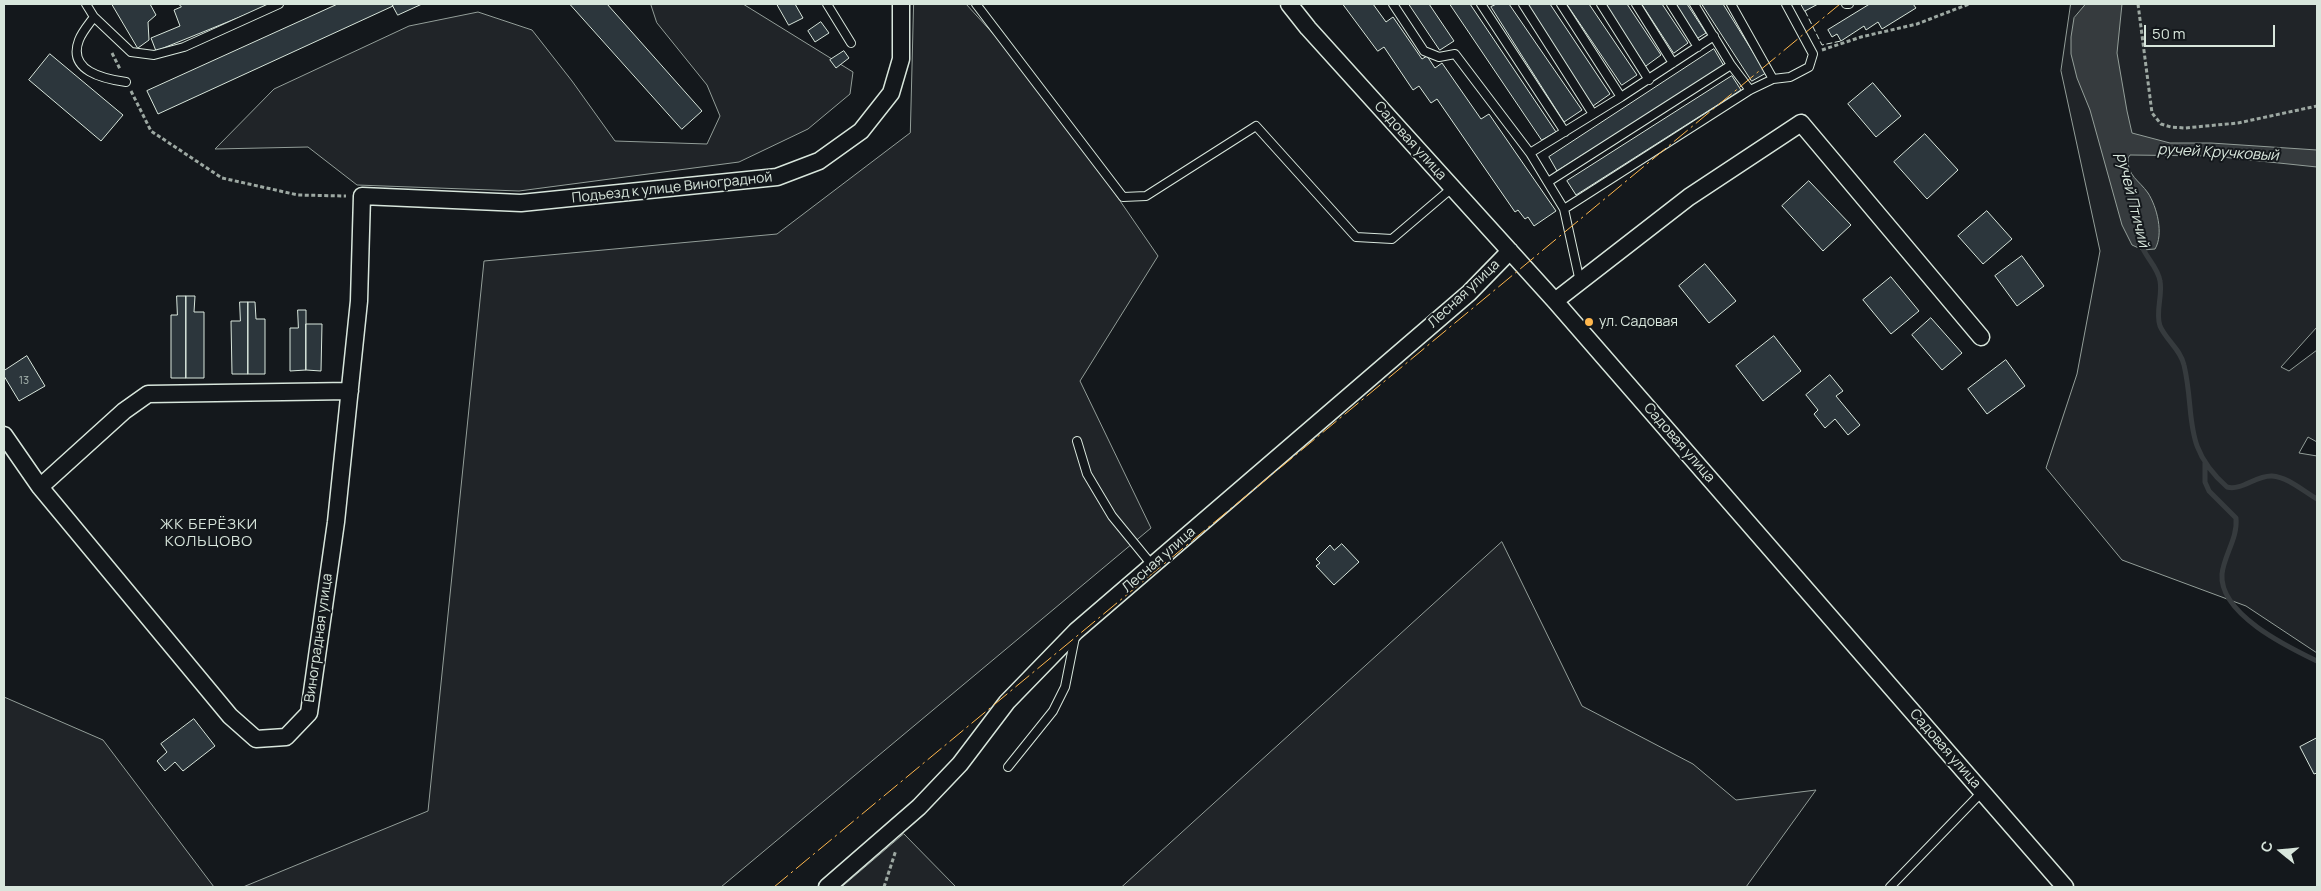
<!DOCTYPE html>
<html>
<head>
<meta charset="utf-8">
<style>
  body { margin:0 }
  #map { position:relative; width:2321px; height:891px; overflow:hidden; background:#14181c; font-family:Manrope,sans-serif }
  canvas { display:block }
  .frame { position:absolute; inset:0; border:5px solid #d8e6dc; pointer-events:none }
  .north { position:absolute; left:2256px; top:826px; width:50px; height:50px; -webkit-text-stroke:4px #14181c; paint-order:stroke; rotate:287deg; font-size:14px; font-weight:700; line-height:20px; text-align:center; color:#d8e6dc }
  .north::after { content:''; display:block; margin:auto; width:18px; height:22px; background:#d8e6dc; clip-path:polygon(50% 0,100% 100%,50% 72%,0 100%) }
  .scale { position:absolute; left:2144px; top:25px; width:131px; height:22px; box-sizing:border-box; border:2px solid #d8e6dc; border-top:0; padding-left:6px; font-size:15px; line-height:18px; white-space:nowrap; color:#d8e6dc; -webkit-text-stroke:4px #14181c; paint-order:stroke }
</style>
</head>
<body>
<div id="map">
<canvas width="2321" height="891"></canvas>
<div class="frame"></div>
<div class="north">С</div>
<div class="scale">50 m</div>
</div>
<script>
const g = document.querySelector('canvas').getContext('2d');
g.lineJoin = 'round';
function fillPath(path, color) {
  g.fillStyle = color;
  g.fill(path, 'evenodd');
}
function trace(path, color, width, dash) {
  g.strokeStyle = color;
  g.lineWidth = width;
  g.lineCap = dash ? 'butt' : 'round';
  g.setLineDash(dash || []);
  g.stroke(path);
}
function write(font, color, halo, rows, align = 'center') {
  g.font = font + ' Manrope,sans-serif';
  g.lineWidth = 4;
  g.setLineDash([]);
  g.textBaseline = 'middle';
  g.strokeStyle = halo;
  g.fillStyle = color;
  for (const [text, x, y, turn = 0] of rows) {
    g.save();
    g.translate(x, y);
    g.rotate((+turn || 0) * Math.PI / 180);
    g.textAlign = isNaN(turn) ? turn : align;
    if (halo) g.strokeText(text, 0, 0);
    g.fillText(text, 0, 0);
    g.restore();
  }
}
const green = new Path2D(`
  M651,4H743L853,72L850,94L808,129L739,162L519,191L357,185L308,147L215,149L274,89L409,26L478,12L532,30L572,81L615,141L707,144L720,116L707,85L657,23Z
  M914,4H966L1041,86L1158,256L1080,381L1151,528L721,887H243L428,811L484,261L777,234L910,133Z
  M2071,4H2317V327L2281,367L2289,371L2317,350V442L2308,437L2299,453L2317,456V653L2246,606L2122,560L2046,468L2077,374L2100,251L2061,71Z
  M1502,542L1582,706L1693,764L1736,800L1816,790L1746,887H1122Z
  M4,697L103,740L214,887H4Z
  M904,834L956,887H842Z`);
const water = new Path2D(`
  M2086,4H2122L2117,53L2127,111L2132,133L2170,143H2211L2317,150V167L2212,156L2130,155L2128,158C2127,176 2139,180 2148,193C2157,207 2164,234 2155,249L2143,250L2132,245L2122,225L2090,110L2077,78L2071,54V37L2074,18Z`);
const stream = new Path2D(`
  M2141,244C2145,257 2158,267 2160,281C2163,295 2155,312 2160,326C2166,340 2181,350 2184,365C2196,416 2181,446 2227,487C2242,491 2256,475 2272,476C2288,477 2303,491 2317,499
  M2205,463V482L2209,491L2236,518C2238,538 2224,555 2222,574C2219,614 2288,647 2317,661`);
const building = new Path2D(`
  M112,4H150L156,15L148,22L149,40L138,48Z
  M179,4H272L156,51L151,38L180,26L174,10L181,7Z
  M338,4H392L393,6L158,114L147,91Z
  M392,4H422L398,15Z
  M570,4H607L702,111L682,129Z
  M777,4H795L803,18L789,25Z
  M1343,4H1373L1386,22L1393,17L1422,59L1427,56L1435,68L1442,63L1481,119L1489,114L1556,211L1534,226L1528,217L1525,219L1518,210L1515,212L1437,99L1431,103L1419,86L1413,90L1384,47L1378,51Z
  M1409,4H1429L1454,41L1440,50Z
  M1450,4H1470L1556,132L1542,140Z
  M1497,4H1509L1582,110L1564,122L1491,7Z
  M1528,4H1550L1610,94L1593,106Z
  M1567,4H1589L1637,75L1622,85Z
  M1605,4H1627L1661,55L1646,66Z
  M1642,4H1662L1688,43L1674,53Z
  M1676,4H1687L1706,33L1698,38Z
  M1702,4H1723L1766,73L1752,81Z
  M1801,4H1818L1805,11Z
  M1870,4H1913L1916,8L1882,29L1878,22L1866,30L1864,26L1841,41L1837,34L1832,37L1828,30Z
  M821,22L829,33L815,42L808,31Z
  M1714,49L1724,66L1557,171L1549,157Z
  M844,51L849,58L836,68L830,60Z
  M50,54L123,115L101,141L29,80Z
  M1732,76L1741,90L1576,195L1567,181Z
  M1873,83L1901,116L1876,137L1848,104Z
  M1925,134L1958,170L1927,199L1894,162Z
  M1809,181L1851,225L1823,251L1782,206Z
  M1987,211L2012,239L1983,264L1958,236Z
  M2022,256L2044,286L2017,306L1995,276Z
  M1705,264L1736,301L1709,323L1679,286Z
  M1891,277L1919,311L1891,334L1863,300Z
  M177,296H186V378H171V315H177Z
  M186,296H195L194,312H204V378H186Z
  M240,302H248V374H232L231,321H240Z
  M248,302H255L256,319H265V374H248Z
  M298,310H306V370L290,371V328H298Z
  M1931,318L1962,353L1942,370L1912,335Z
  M306,324H322L321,371L306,370Z
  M1774,336L1801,371L1763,401L1736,366Z
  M27,356L45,386L19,401L4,376V371Z
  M2006,360L2025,386L1987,414L1968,389Z
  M1830,375L1843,391L1836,396L1860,425L1848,435L1835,419L1825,428L1814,414L1818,410L1806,395Z
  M1342,544L1359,562L1334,585L1316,566L1320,563L1316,559L1330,545L1334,550Z
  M194,719L215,746L183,771L175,762L165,771L157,761L167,752L161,744Z
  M2317,738V773L2314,774L2300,747Z`);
const path = new Path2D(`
  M2138,4L2152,113L2161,124L2171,127L2185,128L2238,123L2317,106
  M1822,50L1861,37L1917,24L1969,4
  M112,53L120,69
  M131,91L151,131L222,178L298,195L346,196
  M884,887L896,850`);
const lane = new Path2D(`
  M86,4L94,17L131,52L154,55L184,47L279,4
  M827,4L851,43
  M976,4L1123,197L1146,196L1256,126L1356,237L1392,239L1452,188
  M1393,4L1424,51L1439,57L1455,54L1530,153L1564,209L1580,282
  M1481,4L1565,132
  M1523,4L1593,114
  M1561,4L1621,97
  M1601,4L1649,80
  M1636,4L1673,63
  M1671,4L1698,47
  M1694,4L1731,65L1750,90
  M1731,4L1773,79
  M1846,4H1849
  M94,17C89,24 82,32 79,40C67,71 104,79 126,82
  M1530,153L1621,97L1714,36
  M1548,182L1731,65
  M1564,209L1750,90L1773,79L1790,77L1809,67L1813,54L1786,4
  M1077,441L1087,474L1112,516L1152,565
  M1008,767L1053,711L1065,687L1075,637
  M1890,887L1982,792`);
const street = new Path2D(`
  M1289,4L1308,28L1555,301L2065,887
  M1555,301L1689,197L1801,123L1981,337
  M4,435L40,487L230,716L256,739L286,737L309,713L317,656L336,522L359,301L362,196L521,203L777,177L819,161L861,131L891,93L901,59V4
  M40,487L124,411L148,394L350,391
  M827,887L919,807L960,764L1007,702L1076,631L1469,293L1510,251`);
const fence = new Path2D(`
  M1805,11L1822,45L1841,41`);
const power = new Path2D(`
  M774,887L1840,4`);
const markers = [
  [1589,322,5,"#ffb74d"]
];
const numberNames = [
  ["13",24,381]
];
const streetNames = [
  ["Садовая улица",1410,141,48],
  ["Подъезд к улице Виноградной",672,188,-6],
  ["Лесная улица",1464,294,-43],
  ["Садовая улица",1679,443,49],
  ["Лесная улица",1159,560,-41],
  ["Виноградная улица",319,638,-82],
  ["Садовая улица",1945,749,49]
];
const poiNames = [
  ["ул. Садовая",1599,322]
];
const waterNames = [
  ["ручей Кручковый",2218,153,3],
  ["ручей Птичий",2132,200,76]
];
const neighbourhoodNames = [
  ["ЖК БЕРЁЗКИ",209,525],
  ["КОЛЬЦОВО",209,542]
];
fillPath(green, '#202428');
trace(green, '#939e99', 1);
fillPath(water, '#363b3e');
trace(water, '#939e99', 1);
trace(stream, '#363b3e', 5);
fillPath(building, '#2c363c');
trace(building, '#d8e6dc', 1);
trace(lane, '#d8e6dc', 10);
trace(street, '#d8e6dc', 19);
trace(path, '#9da8a2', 3, [4, 2.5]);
trace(lane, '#14181c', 8);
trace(street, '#14181c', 16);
trace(fence, '#d8e6dc', 1, [6, 2.5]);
trace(power, '#ffb74d', 1, [18, 4, 2.5, 4]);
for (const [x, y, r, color] of markers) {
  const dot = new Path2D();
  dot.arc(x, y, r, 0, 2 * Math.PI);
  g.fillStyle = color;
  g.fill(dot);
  trace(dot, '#14181c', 2);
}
write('11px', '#adbab4', null, numberNames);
write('14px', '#d8e6dc', '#14181c', streetNames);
write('14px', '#d8e6dc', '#14181c', poiNames, 'left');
write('italic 15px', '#d8e6dc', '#14181c', waterNames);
g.letterSpacing = '1px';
write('15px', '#d8e6dc', '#14181c', neighbourhoodNames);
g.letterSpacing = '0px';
</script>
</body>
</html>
